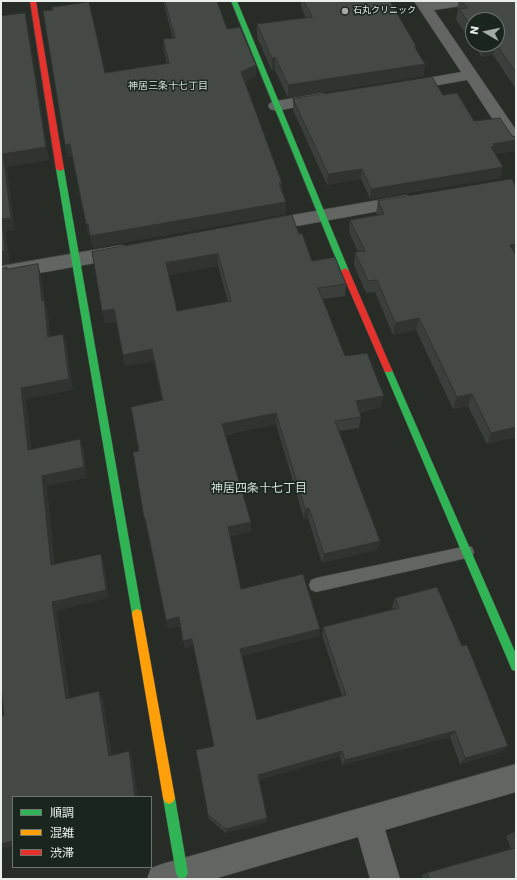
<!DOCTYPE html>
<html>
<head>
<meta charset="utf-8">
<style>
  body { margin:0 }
  #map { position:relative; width:517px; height:880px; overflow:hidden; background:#272c27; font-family:Poppins,"Noto Sans JP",sans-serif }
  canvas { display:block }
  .frame { position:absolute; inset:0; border:2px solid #e8efe9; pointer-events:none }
  .legend { position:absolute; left:12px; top:796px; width:140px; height:72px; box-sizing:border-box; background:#1a251d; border:1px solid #6c766f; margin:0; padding:5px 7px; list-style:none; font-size:12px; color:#e8efe9 }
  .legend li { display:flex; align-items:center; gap:8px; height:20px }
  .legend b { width:20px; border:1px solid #6c766f }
  .north { position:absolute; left:465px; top:12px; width:40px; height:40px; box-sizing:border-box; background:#1a251d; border:1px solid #6c766f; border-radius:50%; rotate:279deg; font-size:11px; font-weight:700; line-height:16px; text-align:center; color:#e8efe9 }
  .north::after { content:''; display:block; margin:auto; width:14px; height:18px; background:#a4aba5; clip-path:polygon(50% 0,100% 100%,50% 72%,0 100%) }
</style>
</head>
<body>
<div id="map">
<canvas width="517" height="880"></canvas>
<div class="frame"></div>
<ul class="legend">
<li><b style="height:5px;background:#30b455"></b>順調</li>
<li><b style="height:5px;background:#ff9f0a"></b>混雑</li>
<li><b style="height:5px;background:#e5322d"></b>渋滞</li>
</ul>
<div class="north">N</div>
</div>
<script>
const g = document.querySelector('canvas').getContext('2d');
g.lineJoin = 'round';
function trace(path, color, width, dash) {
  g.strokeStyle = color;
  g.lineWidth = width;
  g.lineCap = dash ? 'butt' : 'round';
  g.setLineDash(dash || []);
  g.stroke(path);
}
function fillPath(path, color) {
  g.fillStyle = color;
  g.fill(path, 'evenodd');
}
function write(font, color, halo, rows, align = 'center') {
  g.font = font + ' Poppins,"Noto Sans JP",sans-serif';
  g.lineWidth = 3;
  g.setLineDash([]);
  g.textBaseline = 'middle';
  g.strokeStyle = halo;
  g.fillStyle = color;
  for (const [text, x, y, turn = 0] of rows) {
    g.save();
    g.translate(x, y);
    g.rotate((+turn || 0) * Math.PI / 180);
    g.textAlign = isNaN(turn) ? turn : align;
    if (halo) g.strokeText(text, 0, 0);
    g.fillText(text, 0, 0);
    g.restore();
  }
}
const lane = new Path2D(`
  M467,546L472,547L474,552L472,557L467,558L316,592L311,590L309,585L311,580L316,578Z`);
const street = new Path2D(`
  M414,1H475L473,4L468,5L434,10L516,130V147L510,146L467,80L405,91L399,89L397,86L399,83L461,72Z
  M322,93L328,95L330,98L328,101L276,111L270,109L268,106L270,103L276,101Z
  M407,195L413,197L416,201L413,205L264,232L258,230L255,226L258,222L264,220Z
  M122,245L129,247L131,252L129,257L1,280V266Z
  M516,764V792L385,830L400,879H370L358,837L214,879H147L151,868L162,864Z`);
const fast = new Path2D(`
  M231,1H237L349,271L348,273L345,274L341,271Z
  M58,167H62L64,169L142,614L141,617L137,619L133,617L132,614L56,169Z
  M388,367L392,370L516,654V671L512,670L384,370Z
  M169,792L173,794L175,798L188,873L186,877L182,879L178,877L176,873L163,798L165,794Z`);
const slow = new Path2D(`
  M137,609L141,611L142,614L175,798L173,802L169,804L165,802L163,798L132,614L133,611Z`);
const jam = new Path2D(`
  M30,1H36L64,169L60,171L56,169Z
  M345,268L349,271L392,370L391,372H385L384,370L341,271Z`);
const wall = new Path2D(`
  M163,1H217L227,29L256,77L245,82L282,183V192L286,202V214L93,248L90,236H89L86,224L72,156L68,157L65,145L105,73L167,64L164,51L163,39L173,38Z
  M301,1H390L416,46V49L425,64L423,76L288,98L275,70L272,71L257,37V24L306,18L301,7Z
  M459,1H516V89L493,55L482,57L473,44H497L473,20V44L456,20L458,10L457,8Z
  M443,95L474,121L512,136L516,140V151L495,154L503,167L500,178L370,199L361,179L327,185L293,110V99Z
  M378,201L516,437L487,444L468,406L453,409L416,330L393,335L375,292L366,293L354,265L355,252H358L349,232L350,220L377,215L376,214Z
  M299,234L312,261L346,284L345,296L323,299L345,356L381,407L360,412L361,417L359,428L339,431L380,541L377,550L322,563L308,518L304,519L276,424L225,435L251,522V531L230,537L241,589L319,636L242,656L257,720L342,696L322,635L323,627L393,609L392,606L395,598L501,752L460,764L450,737L342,765L340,756L259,780L267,822L226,833L209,819L208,815L214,746L194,646L185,648L180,626L168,628L147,528H146L139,451L162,400L154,361L125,366L116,322L105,323L92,252ZM218,266L228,302L177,311L169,275Z
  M514,832H516V879H423L422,875L427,873L511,849L506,836Z`);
const shadedWall = new Path2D(`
  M25,13L28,26L49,160L7,167L15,230L6,232L10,263L1,265L3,154Z
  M496,44L493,55L482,57L484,46Z
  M275,57V70L272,71V59Z
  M425,64L423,76L288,98V85Z
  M256,65V77L241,84V72Z
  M516,140V151L492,154L491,147L493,144Z
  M70,144L72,156L68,157L65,145Z
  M503,167L500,178L370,199L371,189Z
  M362,169L361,179L327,185L328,174Z
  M279,183H282V194Z
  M286,202V214L93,248L90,236Z
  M86,224H88L91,236H89Z
  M516,244V255L510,245Z
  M218,254V266L168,275L166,263Z
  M38,264L41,276L45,303L48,312L52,348L48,337L42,301Z
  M114,309L116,321L105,323L102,311Z
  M419,318L416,330L393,335L395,323Z
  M63,334L67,345L73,390L26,399L33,460L28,450L21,388Z
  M152,349L154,361L125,366L123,355Z
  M472,394L468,406L453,409L457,397Z
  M384,396L381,407L354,412L356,401Z
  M276,413V424L222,435V424Z
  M516,427V437L487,444L491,433Z
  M80,439L84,450L87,478L47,486L56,574L51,565L42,476Z
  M309,508L308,518L304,519L305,509Z
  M144,518H145L148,527L146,528Z
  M251,522V531L228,537V527Z
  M380,541L377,550L322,563L324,554Z
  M101,554L104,563L109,598L57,611L71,706L66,699L52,602Z
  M179,617L181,625L168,628L166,620Z
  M320,629L319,636L241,657L240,649Z
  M192,639L194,646L185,648L183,641Z
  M99,691L103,698L113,761L109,756Z
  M455,731L450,737L342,765L345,760Z
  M508,746L501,752L460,764L465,758Z
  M129,751L132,756L138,797H135Z
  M342,751L340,756L258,780V775Z
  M267,818V822L226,833V829Z
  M13,841V846L1,849V844Z`);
const building = new Path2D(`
  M165,1H217L227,29L240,27L256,65L241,72L282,183H279L286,202L90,236L88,224H86L70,144L65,145L43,11L53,10L52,7L89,2L105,73L169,63L163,39L175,38Z
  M304,1H390L416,46H414L425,64L288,85L275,57L272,59L257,24L312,17Z
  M462,1H516V73L496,44L484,46L483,44H497V20H473V29L459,9L467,8Z
  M25,13L46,147L3,154L11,218L2,219L5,251L1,252V16Z
  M432,77L443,95L457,93L474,121L500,118L512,136L516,137V140L493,144L495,146L491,147L503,167L371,189L362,169L328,174L293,99Z
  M512,179L516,187V244L510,245L516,255V427L491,433L472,394L457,397L419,318L395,323L377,280L368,281L355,252L365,251L350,220L384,214L378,201Z
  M292,215L299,234L302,233L312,261L335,257L346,284L318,288L345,356L367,353L384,396L356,401L361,417L335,421L380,541L324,554L309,508L305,509L276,413L222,424L251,522L228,527L241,589L303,574L320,629L240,649L257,720L346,695L323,627L399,608L395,598L437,587L462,646L467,645L508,746L465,758L455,731L345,760L342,751L258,775L267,818L226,829L208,815L196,750L214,746L192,639L183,641L179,617L166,620L145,518H144L133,452L139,451L131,407L163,400L152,349L123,355L114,309L102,311L92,252ZM218,254L231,301L177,311L166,263Z
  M38,264L42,301L44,300L48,337L63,334L69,379L21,388L28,450L80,439L84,467L42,476L51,565L101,554L106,590L52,602L66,699L99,691L109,756L129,751L135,797H13V841L1,844V716L4,715L1,685V269L7,267V269Z
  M514,832H516V839Z
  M516,848V879H429L427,873Z`);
const markers = [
  [345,11,4,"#a4aba5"]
];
const farPoinames = [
  ["石丸クリニック",353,11]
];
const farNeighbourhoodnames = [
  ["神居三条十七丁目",168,86]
];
const neighbourhoodNames = [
  ["神居四条十七丁目",259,489]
];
trace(lane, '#434643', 1);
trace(street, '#434643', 1);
trace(fast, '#434643', 1);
trace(slow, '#434643', 1);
trace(jam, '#434643', 1);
fillPath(lane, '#626562');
fillPath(street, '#626562');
fillPath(fast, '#30b455');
fillPath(slow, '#ff9f0a');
fillPath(jam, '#e5322d');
fillPath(wall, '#3b3f3b');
fillPath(shadedWall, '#303330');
fillPath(building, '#454945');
trace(building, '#303330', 1);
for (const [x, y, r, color] of markers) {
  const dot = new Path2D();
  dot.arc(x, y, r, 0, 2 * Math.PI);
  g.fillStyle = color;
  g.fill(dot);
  trace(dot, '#1a251d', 1.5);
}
write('9px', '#e8efe9', '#1a251d', farPoinames, 'left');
write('10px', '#d2e0d5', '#1a251d', farNeighbourhoodnames);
write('12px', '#d2e0d5', '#1a251d', neighbourhoodNames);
</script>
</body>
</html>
